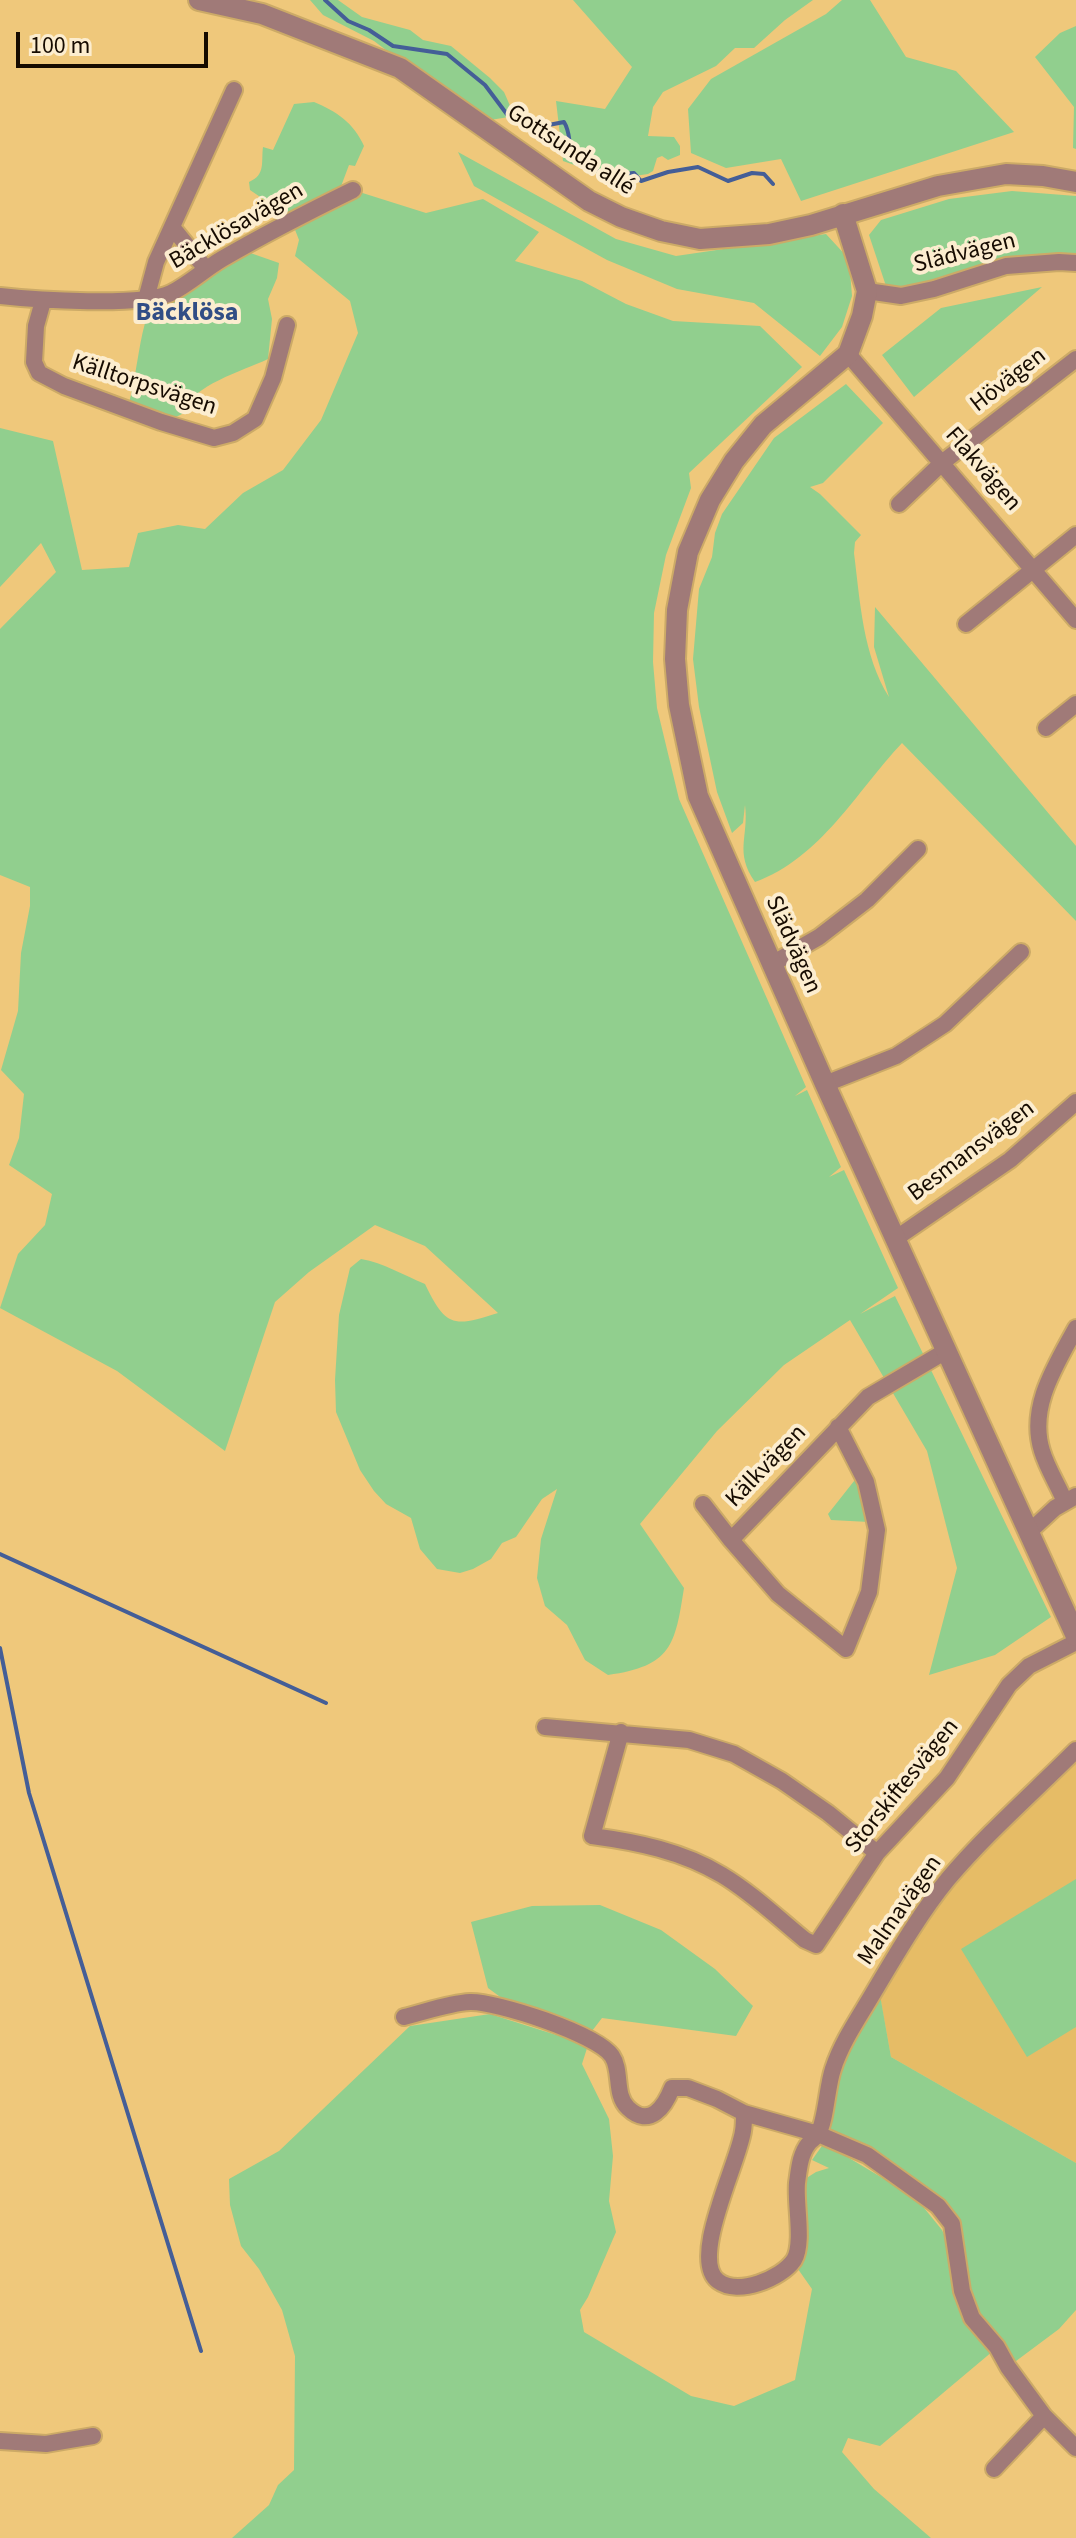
<!DOCTYPE html>
<html>
<head>
<meta charset="utf-8">
<style>
  body { margin:0 }
  #map { position:relative; width:1076px; height:2538px; overflow:hidden; background:#efc87b; font-family:"Source Sans 3",sans-serif }
  canvas { display:block }
  .scale { position:absolute; left:16px; top:32px; width:192px; height:36px; box-sizing:border-box; border:4px solid #160b00; border-top:0; padding-left:10px; font-size:24px; line-height:28px; white-space:nowrap; color:#160b00; -webkit-text-stroke:6px #fcedcf; paint-order:stroke }
</style>
</head>
<body>
<div id="map">
<canvas width="1076" height="2538"></canvas>
<div class="scale">100 m</div>
</div>
<script>
const g = document.querySelector('canvas').getContext('2d');
g.lineJoin = 'round';
function fillPath(path, color) {
  g.fillStyle = color;
  g.fill(path, 'evenodd');
}
function trace(path, color, width, dash) {
  g.strokeStyle = color;
  g.lineWidth = width;
  g.lineCap = dash ? 'butt' : 'round';
  g.setLineDash(dash || []);
  g.stroke(path);
}
function write(font, color, halo, rows, align = 'center') {
  g.font = font + ' "Source Sans 3",sans-serif';
  g.lineWidth = 8;
  g.setLineDash([]);
  g.textBaseline = 'middle';
  g.strokeStyle = halo;
  g.fillStyle = color;
  for (const [text, x, y, turn = 0] of rows) {
    g.save();
    g.translate(x, y);
    g.rotate((+turn || 0) * Math.PI / 180);
    g.textAlign = isNaN(turn) ? turn : align;
    if (halo) g.strokeText(text, 0, 0);
    g.fillText(text, 0, 0);
    g.restore();
  }
}
const built = new Path2D(`
  M1076,1750V2163L891,2057L878,1985L948,1879Z`);
const green = new Path2D(`
  M310,0H338L362,17L410,30L423,40L451,46L490,78L504,92L511,108L509,117L490,120L402,62L374,41L323,15Z
  M573,0H813L785,20L754,48H735L716,66L663,92L653,107L648,136L674,137L680,146V155L668,160L662,156L657,158L653,171L648,174L614,179L563,161L556,101L605,109L632,67Z
  M842,0H870L906,57L956,71L1014,132L801,201L781,159L726,168L691,153L688,109L711,79L826,14Z
  M1076,26V149L1073,148L1074,107L1035,57L1060,33Z
  M314,102C336,111 354,123 364,146L355,166L349,165L337,197L353,190L426,213L483,199L539,232L515,261L582,281L626,304L673,321L760,326L802,367L689,473L691,488L666,555L654,613L653,662L657,708L679,799L806,1087L795,1096L807,1090L841,1167L829,1177L844,1170L898,1288L860,1314L895,1296L1051,1617L995,1655L929,1675L957,1568L927,1451L850,1320L784,1365L717,1431L640,1524L684,1588C675,1645 672,1666 608,1675L585,1660L567,1625L545,1606L537,1578L541,1539L557,1489L542,1499L516,1537L502,1543L491,1559L473,1569L460,1573L437,1569L420,1549L411,1518L386,1504L374,1491L360,1470L336,1412L335,1380L339,1315L350,1268L361,1259C384,1263 403,1275 425,1284C446,1328 454,1327 498,1313L425,1246L375,1225L309,1272L275,1302L225,1451L117,1371L0,1308L18,1254L45,1225L52,1194L9,1165L19,1138L24,1094L1,1070L18,1011L21,953L30,906V887L0,875V629L56,572L41,543L0,587V428L53,441L82,570L129,567L138,533L178,525L205,529L243,493L283,470L321,420L358,333L350,301L295,256L299,240L292,222L283,223L272,205L250,190L249,182C266,175 261,162 263,147L273,150L294,104Z
  M458,152L616,239L676,256L826,234L849,259L852,296L842,327L820,356L754,303L677,289L607,260L556,232L474,186Z
  M1012,191L1076,196V263L1059,262L934,289H887L869,235L881,220L949,199Z
  M227,248L239,249L279,263L277,278L268,299L272,319L268,359C241,372 193,384 182,414L176,417L129,403C136,377 138,349 145,323C152,298 205,260 227,248Z
  M1042,287L914,397L882,355L941,308Z
  M846,384L883,423L823,483L810,487L820,494L861,535L855,542L854,553C860,601 863,656 889,697L874,647L875,607L1076,846V921L902,743C856,792 821,858 755,882C734,852 749,837 745,805L743,823L732,833L717,792L699,707L693,659L699,589L712,557L715,533L722,514L774,438Z
  M858,1476L869,1522L831,1520L828,1514Z
  M1076,1879V2027L1027,2057L961,1949Z
  M600,1905L661,1930L715,1969L753,2006L736,2036L602,2018L592,2031L503,1999L488,1988L471,1922L532,1906Z
  M880,1995L891,2057L1076,2163V2310L1059,2329L1008,2367L993,2351L880,2446L848,2438L842,2452L874,2489L931,2538H232L269,2505L278,2485L294,2470L295,2356L282,2310L259,2269L241,2246L230,2205L229,2179L279,2151L410,2026L490,2014L588,2045L582,2064L609,2119L613,2156L609,2201L616,2232L588,2297L580,2310L584,2332L691,2396L734,2406L795,2380L812,2289L793,2262L797,2184L816,2172L829,2168L812,2160L824,2143L916,2198L942,2230L955,2257L950,2221L954,2211L908,2173L827,2128L845,2055Z`);
const stream = new Path2D(`
  M325,0L348,21L369,30L393,46L447,54L485,85L509,117L528,129L564,122C571,133 568,144 573,156L605,175L634,173L641,181L668,172L698,167L728,181L752,173L764,174L773,184
  M0,1554L326,1703
  M0,1648L29,1793L201,2351`);
const minor = new Path2D(`
  M172,227L206,269
  M867,291L901,296L934,289L1006,266L1059,262L1076,263
  M0,296C35,300 142,307 171,293C189,284 205,269 222,259C265,234 308,212 353,190
  M146,299L156,262L234,90
  M43,301L36,326L34,362L39,373L64,386L161,422L214,438L233,433L255,419L273,378L287,325
  M848,354L1076,620
  M899,504L943,462L1076,359
  M966,624L1076,535
  M1046,728L1076,704
  M772,964L819,937L867,900L918,849
  M825,1084L896,1056L945,1024L1021,952
  M895,1239L1010,1160L1076,1102
  M838,1427L866,1482L877,1530L869,1592L846,1649L778,1594L731,1540L868,1397L946,1351
  M1065,1502C1058,1485 1047,1468 1042,1451C1028,1407 1056,1365 1076,1328
  M703,1504L731,1540
  M1028,1533L1055,1508L1076,1496
  M545,1727L689,1740L734,1754L782,1781L828,1813L877,1853
  M621,1732L592,1836C637,1842 682,1851 722,1875C752,1893 778,1918 805,1940L816,1945L877,1853L947,1778L1009,1685L1029,1666L1076,1642
  M404,2017C425,2012 449,2003 470,2002C496,2001 597,2034 612,2056C622,2071 614,2095 628,2108C650,2129 665,2106 672,2088H688L717,2099L744,2113L818,2134L867,2155L938,2206L952,2224L962,2291L972,2318L997,2347L1008,2367L1044,2416L1076,2448
  M744,2113C744,2119 744,2126 743,2131C739,2162 689,2259 718,2281C738,2296 781,2279 794,2260C804,2243 795,2204 797,2183C799,2169 800,2154 809,2143C812,2139 816,2138 818,2134C826,2120 827,2086 833,2069C842,2041 860,2016 875,1990C897,1953 921,1912 948,1879C987,1833 1034,1792 1076,1750
  M0,2441L46,2444L93,2436
  M994,2469L1044,2416`);
const tertiary = new Path2D(`
  M199,0L262,14L400,68L589,201L621,217L661,231L700,239L769,234L811,225L938,186L1006,174L1043,176L1076,182
  M843,214L867,291L862,316L848,354L763,425L734,461L710,500L688,552L677,610L675,659L679,705L698,796L825,1084L1076,1636`);
const streetNames = [
  ["Gottsunda allé",570,151,33],
  ["Bäcklösavägen",237,227,-30],
  ["Slädvägen",965,254,-14],
  ["Hövägen",1009,381,-38],
  ["Källtorpsvägen",144,386,18],
  ["Flakvägen",982,470,49],
  ["Slädvägen",792,945,66],
  ["Besmansvägen",972,1152,-37],
  ["Kälkvägen",767,1467,-46],
  ["Storskiftesvägen",903,1787,-51],
  ["Malmavägen",901,1911,-55]
];
const neighbourhoodNames = [
  ["Bäcklösa",187,314]
];
fillPath(built, '#e6bc66');
fillPath(green, '#91cf8e');
trace(stream, '#445e97', 4);
trace(minor, '#ccaa67', 20);
trace(tertiary, '#ccaa67', 24);
trace(minor, '#a07a78', 16);
trace(tertiary, '#a07a78', 20);
write('24px', '#160b00', '#fcedcf', streetNames);
write('bold 26px', '#314d85', '#fcedcf', neighbourhoodNames);
</script>
</body>
</html>
